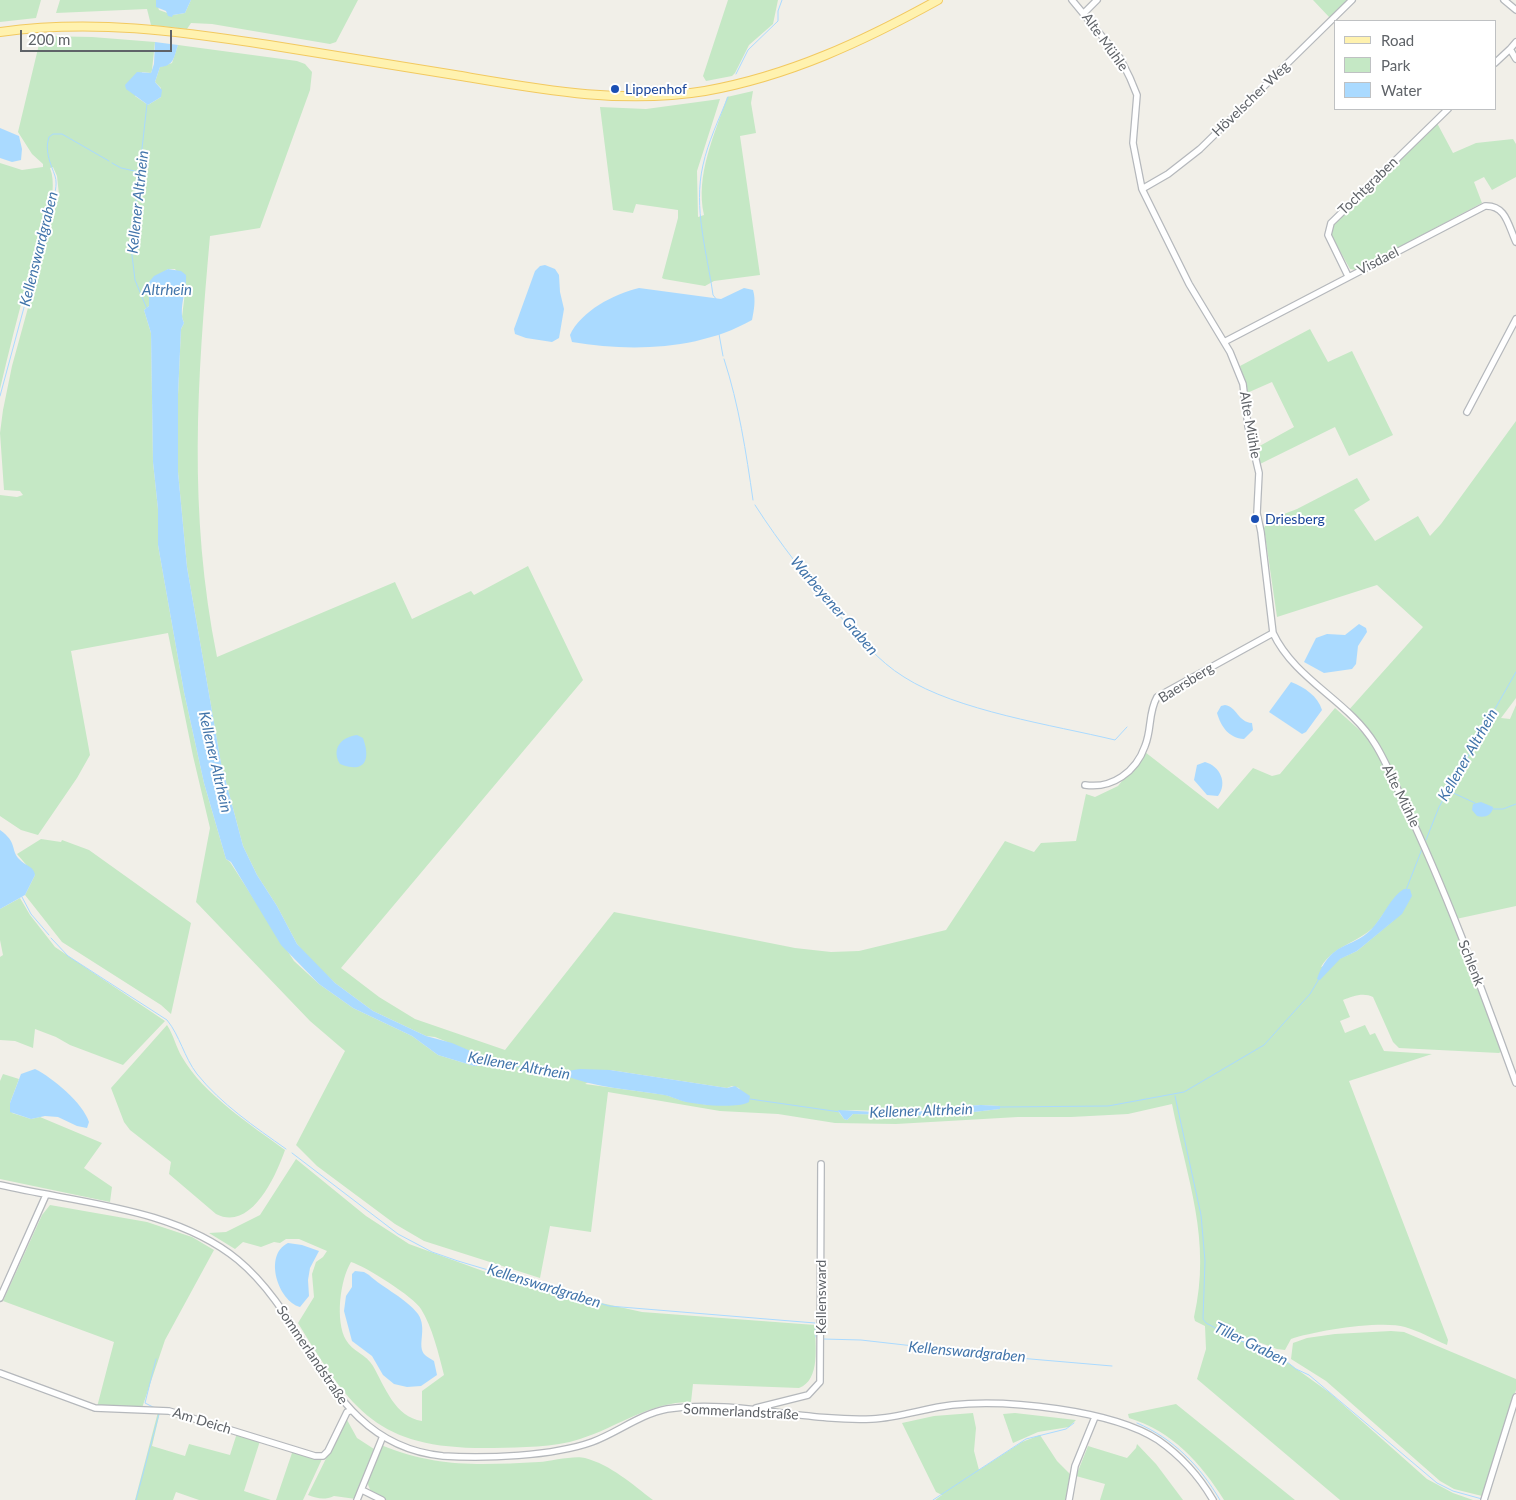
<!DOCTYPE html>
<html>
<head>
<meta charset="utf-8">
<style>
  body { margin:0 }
  #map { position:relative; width:1516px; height:1500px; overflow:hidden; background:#f1efe8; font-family:Lato,sans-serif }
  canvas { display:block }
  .legend { position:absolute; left:1334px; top:20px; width:162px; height:90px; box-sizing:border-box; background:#fff; border:1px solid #bfc1c3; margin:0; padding:6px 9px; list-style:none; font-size:15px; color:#5f6368 }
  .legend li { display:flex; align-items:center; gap:10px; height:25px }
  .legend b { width:25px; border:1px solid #bfc1c3 }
  .scale { position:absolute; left:20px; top:30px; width:152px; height:22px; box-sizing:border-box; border:2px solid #5f6368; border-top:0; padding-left:6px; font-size:15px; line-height:18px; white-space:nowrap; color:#5f6368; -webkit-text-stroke:4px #fff; paint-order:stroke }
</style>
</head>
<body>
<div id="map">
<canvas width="1516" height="1500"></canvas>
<ul class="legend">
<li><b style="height:6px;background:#fff2af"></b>Road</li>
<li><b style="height:14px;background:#c5e8c5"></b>Park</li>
<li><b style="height:14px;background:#aadaff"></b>Water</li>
</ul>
<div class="scale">200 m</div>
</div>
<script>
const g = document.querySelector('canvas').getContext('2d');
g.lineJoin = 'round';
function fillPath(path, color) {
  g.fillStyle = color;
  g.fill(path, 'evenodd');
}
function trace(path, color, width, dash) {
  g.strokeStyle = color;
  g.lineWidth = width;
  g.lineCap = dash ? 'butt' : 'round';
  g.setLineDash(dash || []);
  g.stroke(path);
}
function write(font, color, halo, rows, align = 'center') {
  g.font = font + ' Lato,sans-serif';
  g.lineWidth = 4;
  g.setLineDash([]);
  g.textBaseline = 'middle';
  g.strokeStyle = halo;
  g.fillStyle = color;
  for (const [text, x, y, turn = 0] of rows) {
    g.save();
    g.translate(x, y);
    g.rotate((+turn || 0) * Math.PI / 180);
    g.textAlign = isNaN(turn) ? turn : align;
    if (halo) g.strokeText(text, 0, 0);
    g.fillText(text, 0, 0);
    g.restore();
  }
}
const green = new Path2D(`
  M0,0H41L36,18L0,22Z
  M60,0H156L159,10L173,15L185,13L191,0H358L336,42L330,44L212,24L191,23L187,29L151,25L147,9L56,13Z
  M728,0H778L773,24L749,45L735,73L732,76L706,81L703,76Z
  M1313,0H1349L1330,18Z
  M41,36L92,37L155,42L152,70L151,73L142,72L135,96L148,105L161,97V88L155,82L160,67L172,63L178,45L297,61L305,64L312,72L310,90L260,228L210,236C197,382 188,511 217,657L395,582L412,619L471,591L474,595L528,566L583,680L341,968L379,997L415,1019L505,1050L614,912L795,948L831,952L859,951L946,930L1005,841L1034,852L1041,843L1076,841L1086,794L1095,797L1118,786L1145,752L1218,809L1253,768L1272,776L1280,774L1335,708L1365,735L1378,754L1426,852L1503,1050L1499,1053L1399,1048L1393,1042L1373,997C1364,992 1352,996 1343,1000L1350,1017L1340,1021L1345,1033L1365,1025L1370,1035L1375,1033L1384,1051L1432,1054L1349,1081L1448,1340L1447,1345C1433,1339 1419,1331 1405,1327C1381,1320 1314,1331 1291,1339L1285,1350L1277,1349L1218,1327L1215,1330L1277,1355L1330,1393L1427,1479L1453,1493L1473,1500H1340L1197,1379L1206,1349L1205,1326L1195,1321L1194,1317C1212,1240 1187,1179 1172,1104L1128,1114L1071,1117H1018L896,1124L835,1123L778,1114L720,1111L608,1092L591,1232L550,1226L540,1278L424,1241L395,1224L317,1166L296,1145L345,1051L310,1021L196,902L210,828L193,756L168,633L71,651L90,755L77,778L38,835L21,830L0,816V495L17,497L23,495L20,491L4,490L0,433L3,410L12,366L59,195L57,176L53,167L50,168C61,195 37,248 29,276C18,313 9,351 0,389V163L22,170L43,167V164L32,154L18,132ZM168,269H175L186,284L182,317L184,323L181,329L178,395V472L187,567L221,763L243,846L257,875L277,906L297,944L310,960L335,983L373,1011L426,1036L435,1037L496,1062L497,1066H474L438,1055L412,1036L353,1008L319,984L294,961L230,862L226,859L204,783L184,692L158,545V509L153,462L151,333L144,310L149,306V282ZM1386,911L1394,920L1357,951L1321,967C1333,946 1357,943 1374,927C1378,922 1381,916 1386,911ZM610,1070L727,1088L732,1086L739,1088L741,1092L724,1104L709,1105L683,1101L666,1095L585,1084ZM981,1105L1000,1106V1109L938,1116L853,1114L847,1120L844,1119L838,1111C860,1109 882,1112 904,1111C930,1110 955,1106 981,1105Z
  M753,91L751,103L756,133L740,136L760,275L714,281L705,286L664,279L662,278L678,218V210L636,204L633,213L613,210L600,107L646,109L720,99L697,171L698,217L704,215C695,175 715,134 727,97Z
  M1437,123L1453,153L1476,143L1513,139L1516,144V177L1492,190L1484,177L1474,182L1482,203L1356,270L1350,269L1331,235L1333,223Z
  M1310,329L1328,362L1352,351L1393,435L1349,456L1335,427L1260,464L1256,448L1294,427L1272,382L1247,393L1240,366Z
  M1516,421V698L1501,718L1510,719L1516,705V906L1456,919L1380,749L1371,734L1347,712L1423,627L1377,585L1277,617L1264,528L1268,520L1297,509L1357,478L1370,500L1354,510L1375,541L1418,516L1430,536L1441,524Z
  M41,839L61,842L62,840L89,850L191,923L171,1014L161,1005L62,942L25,895L35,875L17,854Z
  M20,898L30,915L55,947L165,1021L123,1065L70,1045L56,1037L35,1029L33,1048L15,1041L0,1040V957L3,955L0,940V909Z
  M167,1025C174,1036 176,1047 182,1057C203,1094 251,1125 285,1150C276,1176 251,1232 216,1214L169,1174L171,1162L130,1130L124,1122L111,1088Z
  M3,1074L19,1079L10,1103L12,1113L31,1119L40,1117L102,1143L84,1168L112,1187L110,1202L0,1179V1081Z
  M296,1159L366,1216L409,1244L502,1278L565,1295L642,1312L815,1325C815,1345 821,1380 799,1388L693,1384L691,1402C649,1402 618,1427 580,1439C553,1448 522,1447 494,1448C380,1450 354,1415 298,1323L314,1297L312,1274L316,1262L323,1257L327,1251L299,1239H286L280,1243L274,1242L261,1247L243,1242L235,1249L209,1233L226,1232L260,1215ZM351,1262C365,1266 414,1297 421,1309C432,1326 439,1355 444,1375L422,1391V1421C395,1417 385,1387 373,1366C367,1355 352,1351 346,1340C335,1321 340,1280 351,1262Z
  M50,1205L147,1222L192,1237L214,1250L165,1340L142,1408L97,1407L114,1342L3,1301L42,1215Z
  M1391,1331L1404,1332L1516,1379V1390L1482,1496L1454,1489L1440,1481L1326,1381L1291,1359L1293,1343L1307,1338L1335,1334Z
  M1176,1404L1295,1500H1224C1201,1463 1172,1431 1129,1418L1128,1414Z
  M158,1412H160L152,1446L185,1456L189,1444L230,1455L237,1433L260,1441L244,1491L271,1500H199L176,1492L173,1500H135Z
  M973,1413L976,1428L974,1451L979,1470L1022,1442L1040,1435L1057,1461L1071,1475L1067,1500H935L942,1495L936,1492L902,1423L934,1416Z
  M1015,1413L1076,1420L1069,1427L1038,1432L1013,1443L1003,1414Z
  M346,1418L357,1438L374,1449L356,1499L334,1496C325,1500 318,1499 308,1495Z
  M1137,1444L1156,1464L1183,1500H1100L1105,1484L1076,1476L1088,1446L1127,1458L1136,1448Z
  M381,1445C438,1468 479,1465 539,1462C551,1461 575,1455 585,1458C611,1465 632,1484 653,1500H386L371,1492L367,1482Z
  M293,1450L322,1459L303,1500H276Z`);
const water = new Path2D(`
  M156,0H191L185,13L173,15L172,17L168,16L166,11L156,7Z
  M155,42L178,45C174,57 174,66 160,67L155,82L162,90L161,97L148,105L126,89L125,85L137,72L151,73L154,64Z
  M0,128L19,136L22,149L21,160L12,162L0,158Z
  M545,265L555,269L559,275L560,292L564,309L559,338L552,342L526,338L515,334L514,329L535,271L540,266Z
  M168,269L181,271L186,275C187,290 178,309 184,323L181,329L178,395V472L187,567L221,763L243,846L257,875L277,906L297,944L335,983L373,1011L426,1036L452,1043L496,1062L498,1066H474L438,1055L412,1036L353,1008L319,984L281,945L231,862L226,859L204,783L184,692L158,545V509L153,462L151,333L144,310L149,306V282L154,276Z
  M639,288L721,299L744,288L753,290C756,300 754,310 752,320C699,350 631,352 572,342L570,335C581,311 614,294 639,288Z
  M1359,624L1366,628L1367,632L1358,646L1356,664L1352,669L1324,673L1304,662L1316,638L1327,634L1345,635Z
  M1291,682C1304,687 1318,696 1322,710L1306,732L1302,734L1269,712Z
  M1225,705C1237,707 1238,722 1252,723L1253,730L1244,739C1229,738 1221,727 1217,713L1221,706Z
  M357,735L363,738C371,760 365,774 340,764C331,749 341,737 357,735Z
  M1205,762C1220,766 1228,783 1218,796L1207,795L1194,780L1197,765Z
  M1481,802L1493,807C1492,816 1484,818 1477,816L1472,810L1473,804Z
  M0,830C18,843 10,849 19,859C25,866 34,866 35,875L25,895L0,909Z
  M1404,889H1410L1412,896L1402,914L1357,951L1340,959L1320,980L1317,979C1332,937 1355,951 1375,925C1385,913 1391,897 1404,889Z
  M35,1069C53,1078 83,1103 89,1122L87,1128L77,1126L58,1117L45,1116L31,1119L10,1112V1103L21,1074Z
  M580,1069L610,1070L727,1088L735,1086L750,1096L749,1102C737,1109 697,1105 682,1101C676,1099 670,1096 664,1095C629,1089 596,1088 563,1075L567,1071Z
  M981,1105L1000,1106V1109L938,1116L853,1114L847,1120L844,1119L838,1110C866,1111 896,1115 923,1111C943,1108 961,1106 981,1105Z
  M288,1243L302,1245L319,1251L310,1268L308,1280L309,1296L300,1307C278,1301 263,1255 288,1243Z
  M355,1271L364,1272L369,1275C383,1288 407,1299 418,1314C428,1329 416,1346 425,1355C427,1357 431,1359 434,1361L437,1375L421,1386L407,1387L394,1384L383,1375L372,1356L352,1341L344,1311L346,1296L352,1287V1274Z`);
const stream = new Path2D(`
  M736,74L748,50L778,21V11L782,0
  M112,163L121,168L139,172
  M717,300L713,295C707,252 693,208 703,165C708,142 719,119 728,97
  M147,309L135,280L131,247L147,104
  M719,334L723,356
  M724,359C739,405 746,452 753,500
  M0,396L52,204C54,196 58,185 55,176C51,164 44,151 49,137L53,134H62L109,161
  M755,505C780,544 808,579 838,614C859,637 878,661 904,677C957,711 1053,725 1115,740L1127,727
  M1449,791L1475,803
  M1493,809H1503L1516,804
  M1426,840L1439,807L1516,672
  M1406,890L1422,849
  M22,897L31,914L49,935
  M51,938L68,956L167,1020C180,1036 184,1057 197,1074C221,1104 255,1127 286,1149
  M497,1064L565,1073
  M1175,1096L1201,1215L1205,1261L1203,1319L1206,1323L1236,1339L1277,1354L1296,1369L1309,1375L1437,1483L1453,1491L1482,1499
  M750,1099L840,1112
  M999,1107L1108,1106L1184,1092L1264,1045L1310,994L1319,979
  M292,1153L398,1234L432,1252L458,1261L609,1306L815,1323L816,1337
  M823,1339L861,1340L1019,1358L1112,1366
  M155,1408L145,1403L156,1359
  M1137,1423C1174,1439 1200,1466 1220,1500
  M136,1500L159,1414
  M933,1500L1026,1439L1066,1429L1074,1423`);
const minor = new Path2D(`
  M1072,0L1120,58L1130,78L1137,95L1133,143L1142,189L1189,284L1230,352L1243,384L1248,426L1259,473L1257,513L1261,532L1273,633C1295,680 1349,701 1375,744C1387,763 1395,785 1405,805C1448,895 1482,990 1516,1083
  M1504,0L1516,10
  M1084,13L1097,0
  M1516,42L1510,49L1516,59
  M1495,63L1510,49
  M1142,189L1168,174L1200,149L1352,0
  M1348,276L1328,235L1331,223L1448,109
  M1224,342L1485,206C1506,205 1508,225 1516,242
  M1467,412L1516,319
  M1085,785C1112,789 1136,772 1145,746C1152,729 1148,713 1157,697L1273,633
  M0,1185C78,1203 175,1208 238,1260C314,1323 328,1445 443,1456C485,1459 553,1456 592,1442C617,1433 640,1414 667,1409C734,1399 805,1422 872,1419C899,1418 925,1408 952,1405C1006,1399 1112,1410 1158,1440C1181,1456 1199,1476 1213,1500
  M0,1298L46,1195
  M0,1373L95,1408L169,1411L315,1456H323L328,1451L347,1412L350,1411
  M756,1408L808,1395L820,1382L821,1164
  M362,1490L382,1500
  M357,1500L383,1436
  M1069,1500L1075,1466L1095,1417
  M1484,1500L1516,1397`);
const major = new Path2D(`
  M0,32C93,19 177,31 269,45C331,55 393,65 455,75C538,89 621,105 705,91C789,76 864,41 938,0`);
const markers = [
  [615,89,5,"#1a4fb4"],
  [1255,519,5,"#1a4fb4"]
];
const streetNames = [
  ["Alte Mühle",1105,42,54],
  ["Hövelscher Weg",1251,99,-44],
  ["Tochtgraben",1368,186,-44],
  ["Visdael",1378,261,-27],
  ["Alte Mühle",1250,425,80],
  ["Baersberg",1186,683,-32],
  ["Alte Mühle",1401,796,64],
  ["Schlenk",1471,963,68],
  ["Kellensward",821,1297,-90],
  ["Sommerlandstraße",312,1355,56],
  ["Sommerlandstraße",741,1412,3],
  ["Am Deich",202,1421,17]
];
const transitNames = [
  ["Lippenhof",625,89],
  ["Driesberg",1265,519]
];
const waterNames = [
  ["Kellener Altrhein",138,202,-84],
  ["Kellenswardgraben",39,249,-76],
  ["Altrhein",167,290],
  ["Warbeyener Graben",834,606,49],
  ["Kellener Altrhein",1468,755,-60],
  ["Kellener Altrhein",215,762,77],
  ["Kellener Altrhein",519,1066,10],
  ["Kellener Altrhein",921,1111,-2],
  ["Kellenswardgraben",544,1286,17],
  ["Tiller Graben",1251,1344,26],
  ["Kellenswardgraben",967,1352,5]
];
fillPath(green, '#c5e8c5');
fillPath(water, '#aadaff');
trace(stream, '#aadaff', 1);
trace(minor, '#b5b8bc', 8);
trace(major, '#f2c960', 10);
trace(minor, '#fff', 5.5);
trace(major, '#fff2af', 8);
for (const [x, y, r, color] of markers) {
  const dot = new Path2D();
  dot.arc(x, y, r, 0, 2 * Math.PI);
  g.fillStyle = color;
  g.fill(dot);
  trace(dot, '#fff', 2);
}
write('14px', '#5f6368', '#fff', streetNames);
write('14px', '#164399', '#fff', transitNames, 'left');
write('italic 15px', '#4174aa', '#fff', waterNames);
</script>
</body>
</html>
